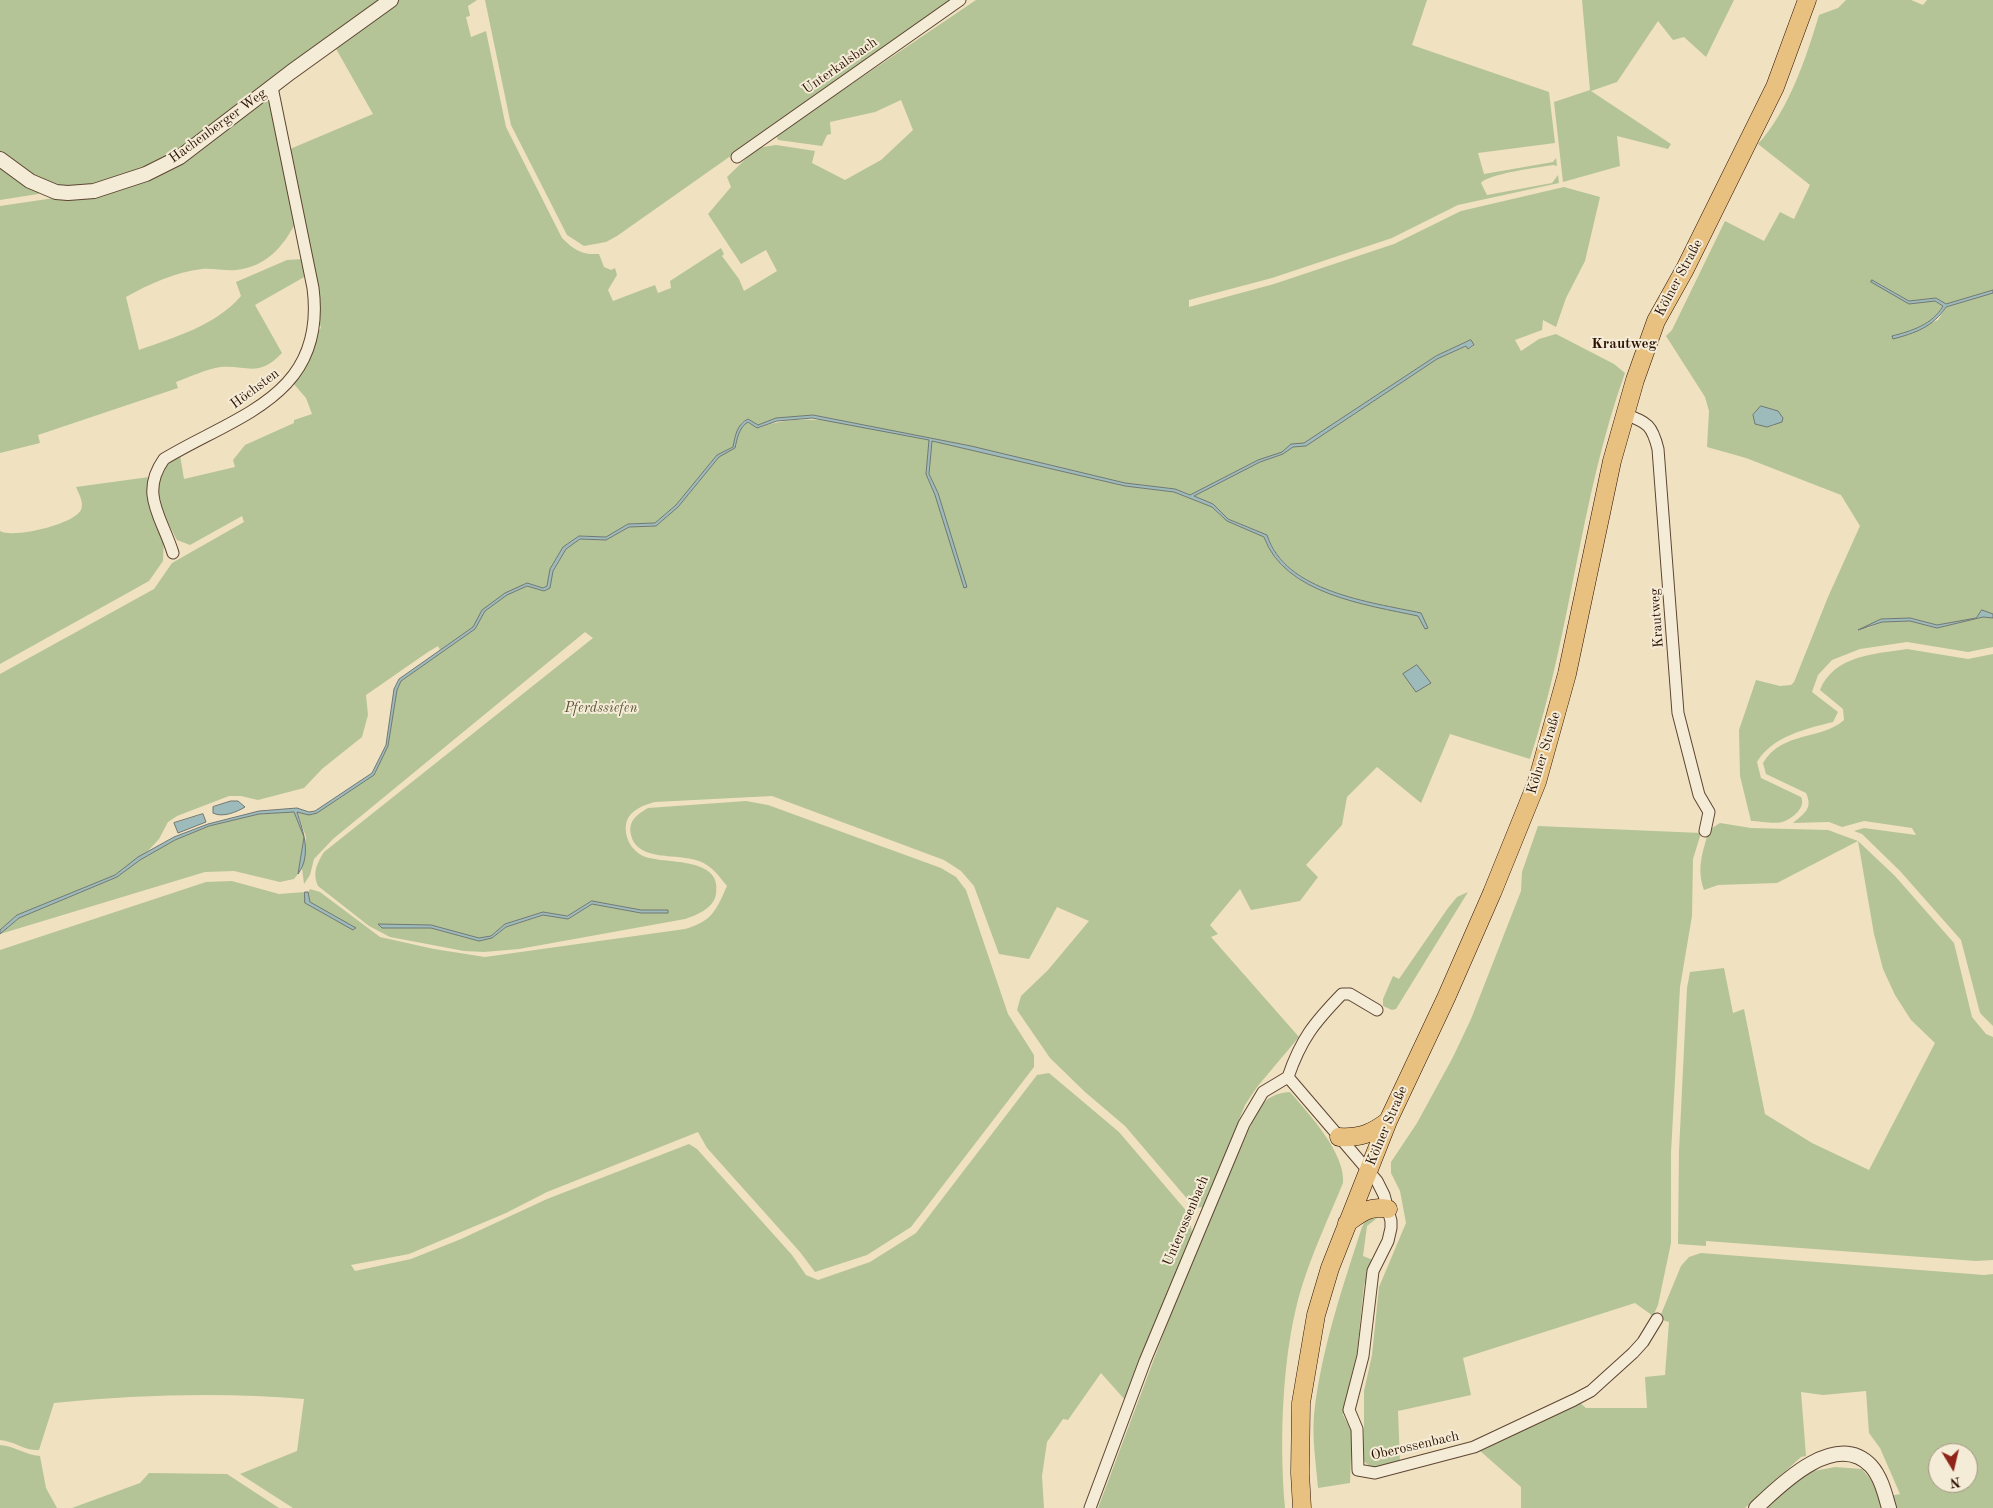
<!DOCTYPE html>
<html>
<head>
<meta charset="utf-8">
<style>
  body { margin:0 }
  #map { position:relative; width:1993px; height:1508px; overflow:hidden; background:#f0e1c1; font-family:"Old Standard TT",serif }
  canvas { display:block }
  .north { position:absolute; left:1928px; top:1443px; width:50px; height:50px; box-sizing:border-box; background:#f5ecd7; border:1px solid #a59482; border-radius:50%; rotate:171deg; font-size:14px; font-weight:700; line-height:20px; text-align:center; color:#2c1102 }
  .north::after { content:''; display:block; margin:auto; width:18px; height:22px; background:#8f2418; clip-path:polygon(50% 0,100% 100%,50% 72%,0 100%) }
</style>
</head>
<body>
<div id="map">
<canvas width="1993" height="1508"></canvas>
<div class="north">N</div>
</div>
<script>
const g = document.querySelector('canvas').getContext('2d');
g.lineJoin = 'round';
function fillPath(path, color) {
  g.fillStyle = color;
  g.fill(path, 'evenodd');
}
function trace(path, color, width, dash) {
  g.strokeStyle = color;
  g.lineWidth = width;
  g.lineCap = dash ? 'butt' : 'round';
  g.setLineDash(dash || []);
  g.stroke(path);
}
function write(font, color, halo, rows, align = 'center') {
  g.font = font + ' "Old Standard TT",serif';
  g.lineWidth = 4;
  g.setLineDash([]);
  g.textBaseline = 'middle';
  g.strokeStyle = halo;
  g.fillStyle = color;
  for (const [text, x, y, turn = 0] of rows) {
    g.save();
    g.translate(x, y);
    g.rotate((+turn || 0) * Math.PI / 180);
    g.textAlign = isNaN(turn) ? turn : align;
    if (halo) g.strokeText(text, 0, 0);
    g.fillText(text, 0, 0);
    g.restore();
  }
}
const green = new Path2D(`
  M0,0H381L191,143L144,169L81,188H66L52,184L31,174L0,152Z
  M398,0H477L468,6L470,16L466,17L471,37L486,31L506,127L562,238C574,250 582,255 599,254L604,267L611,270L615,268L617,275L608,290L613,301L655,285L658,293L671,288L670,281L721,248L724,254L722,256L739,279L744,291L777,271L766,250L741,264L708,214L731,187L727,177L757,148L776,145L815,151L812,163L845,180L881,160L913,130L901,100L875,112L830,122L831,134L827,135L822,146L778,140L776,135L976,0H1427L1412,45L1549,92L1555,143L1478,153L1484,174L1553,162L1556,158L1557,166L1553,165C1540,167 1487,174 1481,183L1487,195L1552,183L1558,175L1559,183L1458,205L1392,238L1272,278L1189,300V307L1274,284L1394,244L1461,211L1564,187L1600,197L1585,261L1566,298L1556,327L1543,320L1542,330L1515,340L1521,351L1539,339L1556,334L1614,364L1625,373C1580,498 1571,633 1530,759L1450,734L1421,803L1377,767L1347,797L1342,825L1306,865L1318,877L1300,901L1251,910L1240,889L1210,925L1218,934L1211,937L1299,1037L1257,1087L1245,1105L1203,1207L1195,1208L1125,1126L1085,1092L1050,1058L1017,1010L1021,996L1048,970L1089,921L1057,907L1029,959L999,954L974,886L961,871L944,860L772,796L655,802C644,805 629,810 626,824C624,837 631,850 643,856C663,865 723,855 716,894C714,908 697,915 685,919L519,949L484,952L464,951L390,937L369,926L318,886C312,873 317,863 324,852L593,638L585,632L333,839L314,859L310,875L304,884L302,868L306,837L297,811L317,813L374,775L388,746L397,690L401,681L475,629L485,611L507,595L527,586L544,591L550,588L553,571L566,549L580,539L606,540L629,527L656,526L678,507L719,457L735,448C737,439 739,426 748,422L758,428C812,407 874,430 929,440L926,474L935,495L966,587L938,493L929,474L932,441L1125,486L1174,492L1212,507L1227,521L1264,537C1283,594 1368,605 1419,616L1425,629L1420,613C1370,602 1286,592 1267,535L1228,519L1213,504L1193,496L1260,462L1283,454L1293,447L1306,446L1437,359L1467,346L1469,349L1474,346L1471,340L1436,356L1304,443L1291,444L1282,452L1258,460L1190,495L1175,489L1125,483L971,446L813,415L776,418L758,425L748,419L742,422L735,436L733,447L717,455L676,505L655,523L628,524L606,537L579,536L563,547L550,569L547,586L543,588L526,583L482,610L473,627L440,650L438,646L428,652L366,695L368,715L362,737L322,769L304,788L258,800L241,796H229L177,816L168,822L159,839L147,852L115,875L17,915L0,930V674L154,589L172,563L244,522L242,516L190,545L177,540C161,507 139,480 180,455L184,479L235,467L233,460L245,445L294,423V420L312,414L306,398L293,383L316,329L320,330L321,326L317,325L320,296L290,149L373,114L335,47ZM592,901L641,910H667L641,913L592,904L568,919L544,915L506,927L492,938L479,941L431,928H382L379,925H431L479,938L491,936L505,924L543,912L567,916Z
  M485,0H952L617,236L606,242L584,246L567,235L511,125Z
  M1582,0H1734L1706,57L1684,37L1673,40L1658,21L1617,82L1591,91L1671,144L1668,149L1617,136L1620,166L1563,182L1554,102L1590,90Z
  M1846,0H1911L1923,5L1927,0H1993V290L1946,304L1936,298L1909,301L1873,280L1909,304L1935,301L1943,306C1932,324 1912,331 1893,336V339L1938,320L1946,307L1993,293V614L1982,610L1976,618L1937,625L1910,618L1881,619L1865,629L1882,622L1910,621L1937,628L1983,617L1993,618V647L1968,652L1907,642L1860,649L1832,660L1818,675L1812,692L1838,712L1833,722C1805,729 1773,736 1757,762L1761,778L1801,797C1806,807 1794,817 1785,821C1777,825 1760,821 1751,821L1740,776L1739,730L1756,680L1780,686L1791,685L1794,682L1828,597L1860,526L1841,495L1746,458L1707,447L1709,411L1705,397L1666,336L1672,330L1725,221L1764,241L1780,212L1794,219L1810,185L1758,144C1789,110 1806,58 1819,15L1838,8ZM1766,408L1774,410L1775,425L1767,427L1754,422L1755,412Z
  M263,100L272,103L296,222C283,247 266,267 236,270C224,271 213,268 202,269C176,272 149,284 126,297L139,350C175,337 215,326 241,296L236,282L287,260L303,259L306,276L255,305L282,353C259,378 247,365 221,367C206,369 190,377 176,382L178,388L38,435L40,443L0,453V206L61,197L148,178Z
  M0,165L43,191L38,194L0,200Z
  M149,477L148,498L164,536L163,561L149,581L0,664V531C14,539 74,524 81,510C84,502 79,494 76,487Z
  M1907,649L1968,659L1993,654V1026L1980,1013L1961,940L1900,871L1862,834L1854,831L1864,828L1916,835L1912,828L1864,821L1842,827L1829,822L1793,823C1805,813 1813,808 1806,793L1766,774L1763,763C1782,731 1822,740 1844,720L1843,709L1820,690C1834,655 1875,654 1907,649Z
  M746,801L768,805L941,868L956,877L966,890L1008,1014L1034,1055V1067L911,1227L867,1255L815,1272L800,1252L707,1148L698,1132L547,1192L506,1213L409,1254L351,1265L355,1271L411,1259L461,1239L547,1199L689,1144L697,1149L792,1255L806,1275L818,1280L870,1262L916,1233L1037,1075L1049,1073L1119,1132L1189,1214L1192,1233L1126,1401L1101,1373L1068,1420L1063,1419L1047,1442L1042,1476L1044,1508H293L240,1474L297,1451L304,1399C220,1392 137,1395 54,1403L39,1450C25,1451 14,1441 0,1440V950L206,882L232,881L279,894L305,892V903L353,930L356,929L310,902L308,892L310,889L320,892L380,937L434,949L485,957L685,929C713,921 716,910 727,886C718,875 712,866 699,861C678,853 637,862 631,835C628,820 637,815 648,808Z
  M294,812L304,837L298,874L294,879L280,882L234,871L205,872L0,934L19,918L117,877L140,860L175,840L209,826L259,814Z
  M1720,823L1751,828L1828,830L1858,841L1895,876L1954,943L1972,1017L1986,1034L1993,1037V1260L1976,1261L1706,1241V1246L1678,1244L1679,1151L1687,988L1690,972L1724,968L1733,1013L1744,1009L1765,1114L1812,1143L1869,1170L1935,1043L1911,1020L1895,995L1883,969L1874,934L1858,841L1777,883L1718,885L1704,890C1696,868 1703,851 1709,830Z
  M1538,826L1701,833L1693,859L1692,916L1680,987L1671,1153V1243L1658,1305L1653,1316L1635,1303L1463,1358L1471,1395L1398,1411L1400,1462C1387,1465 1374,1473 1364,1461V1391L1372,1355L1379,1287L1406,1223L1400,1191L1391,1173V1162L1417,1123L1453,1057L1471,1019L1521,891L1522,872Z
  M1468,892L1396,1009L1392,1010L1383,1006V999L1393,976L1399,979L1448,908L1457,897Z
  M1290,1092C1309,1114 1346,1154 1343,1183C1329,1217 1313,1251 1302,1286C1282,1350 1279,1441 1285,1508H1098L1189,1266L1258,1109C1268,1097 1275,1093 1290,1092Z
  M1381,1215L1367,1226L1363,1256L1373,1260L1364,1285L1357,1353L1344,1405L1343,1415L1352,1432L1350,1483L1318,1488C1316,1464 1312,1438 1314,1415C1321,1350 1342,1289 1362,1227L1368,1216Z
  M1701,1253L1984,1275L1993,1274V1508H1893L1890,1496L1900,1494L1880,1448L1869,1433L1866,1391L1823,1395L1801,1392L1806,1456L1801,1457L1745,1508H1521V1487L1479,1450L1580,1403L1586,1408H1647L1645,1377L1665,1375L1669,1322L1659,1319L1681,1266L1689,1257ZM1938,1453H1968V1483H1938Z
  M0,1445C15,1446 25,1455 40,1456L46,1488L57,1508H0Z
  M1835,1467L1862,1469L1871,1480L1883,1508H1766L1786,1488L1809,1472Z
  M149,1473L227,1474L279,1508H72L140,1483Z`);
const water = new Path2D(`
  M1872,280L1909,301L1936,298L1946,304L1993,290V293L1946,307C1933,327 1915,333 1893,339L1892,336C1912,331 1933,324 1943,306L1935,301L1909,304L1871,282Z
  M1471,340L1474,345L1468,349L1466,346L1437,359L1306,446L1293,447L1283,454L1260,462L1194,496L1213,504L1228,519L1267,535C1285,592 1370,602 1421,613L1428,628L1425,629L1418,616C1367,605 1284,594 1264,537L1227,521L1212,507L1174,492L1125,486L932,441L929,474L938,493L967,587L964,588L935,495L926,474L929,440L812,418L777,421L757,428L748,422C739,427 737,439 735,448L719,457L678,507L656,526L629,527L606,540L580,539L566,549L553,571L550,588L544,591L527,586L507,595L485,611L475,629L401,681L397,690L388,746L374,775L317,813L309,815L297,812C303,831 312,855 298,874L304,837L294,812L259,814L209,826L175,840L140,860L117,877L19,918L0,934V930L17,915L115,875L138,857L174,837L208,824L259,811L297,808L309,812L315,811L372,773L386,745L394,689L399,679L473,627L482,610L505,593L527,583L543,588L547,586L550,569L563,547L579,536L606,537L628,524L655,523L676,505L717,455L733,447C735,436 737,424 748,419L758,425L776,418L813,415L971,446L1125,483L1175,489L1190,495L1258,460L1282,452L1291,444L1304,443L1436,356Z
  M1761,406L1778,411L1783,418L1782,422L1767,427L1755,424L1753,415Z
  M1982,610L1993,614V618L1983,617L1937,628L1910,621L1882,622L1858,630L1881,619L1910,618L1937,625L1976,618Z
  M1417,665L1431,683L1416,692L1403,674Z
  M231,801H238L245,807C237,812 222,818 213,813V807Z
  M203,814L206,822L178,833L174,823Z
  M305,892H308L310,902L356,928L353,930L305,903Z
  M592,901L641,910H668V913H641L592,904L568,919L543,915L506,927L492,938L479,941L431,928H382L378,924L431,925L479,938L491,936L505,924L543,912L567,916Z`);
const minor = new Path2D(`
  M737,157L960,0
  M1625,414C1648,423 1652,425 1658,449L1678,713L1699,795L1709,812L1705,831
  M173,553C162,517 139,494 164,459C237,415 327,396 313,288L272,87
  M1288,1077L1377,1181L1384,1195L1391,1221V1228L1388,1241L1373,1271L1363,1356L1349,1410L1357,1429L1358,1470L1375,1473L1474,1447L1574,1400L1591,1391L1633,1353L1643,1342L1657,1319
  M1288,1077C1301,1039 1314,1023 1342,994H1350L1377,1010
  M1090,1508L1145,1361L1244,1124L1263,1092L1288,1077`);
const tertiary = new Path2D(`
  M0,159L30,181L56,192L68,193L94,191L146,174L180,157L291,72L391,0
  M1756,1508C1780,1485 1836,1429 1871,1466C1881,1477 1885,1494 1889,1508`);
const primary = new Path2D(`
  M1339,1137C1360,1138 1371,1134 1388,1121
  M1347,1223C1361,1213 1370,1205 1388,1209
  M1302,1508L1300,1473L1301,1403L1316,1315L1330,1268L1388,1121L1446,998L1492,893L1537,782L1567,674L1612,461L1635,380L1656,321L1685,269L1775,87L1807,0`);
const streetNames = [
  ["Unterkalsbach",840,66,-35],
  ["Hachenberger Weg",218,126,-36],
  ["Kölner Straße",1679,278,-62],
  ["Höchsten",255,389,-37],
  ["Krautweg",1657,618,-94],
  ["Kölner Straße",1544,753,-73],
  ["Kölner Straße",1387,1126,-67],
  ["Unterossenbach",1186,1221,-67],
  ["Oberossenbach",1415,1446,-13]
];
const parkNames = [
  ["Pferdssiefen",601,708]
];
const neighbourhoodNames = [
  ["Krautweg",1624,344]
];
fillPath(green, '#b4c497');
fillPath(water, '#9ebbbc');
trace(water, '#707772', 1);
trace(minor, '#5d4532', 13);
trace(tertiary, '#5d4532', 16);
trace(primary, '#2c1102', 19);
trace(minor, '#f5ecd7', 11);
trace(tertiary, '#f5ecd7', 14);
trace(primary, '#e8c080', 18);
write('14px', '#2c1102', '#f5ecd7', streetNames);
write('italic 14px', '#5c5036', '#f5ecd7', parkNames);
write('bold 15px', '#2c1102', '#f5ecd7', neighbourhoodNames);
</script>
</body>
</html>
